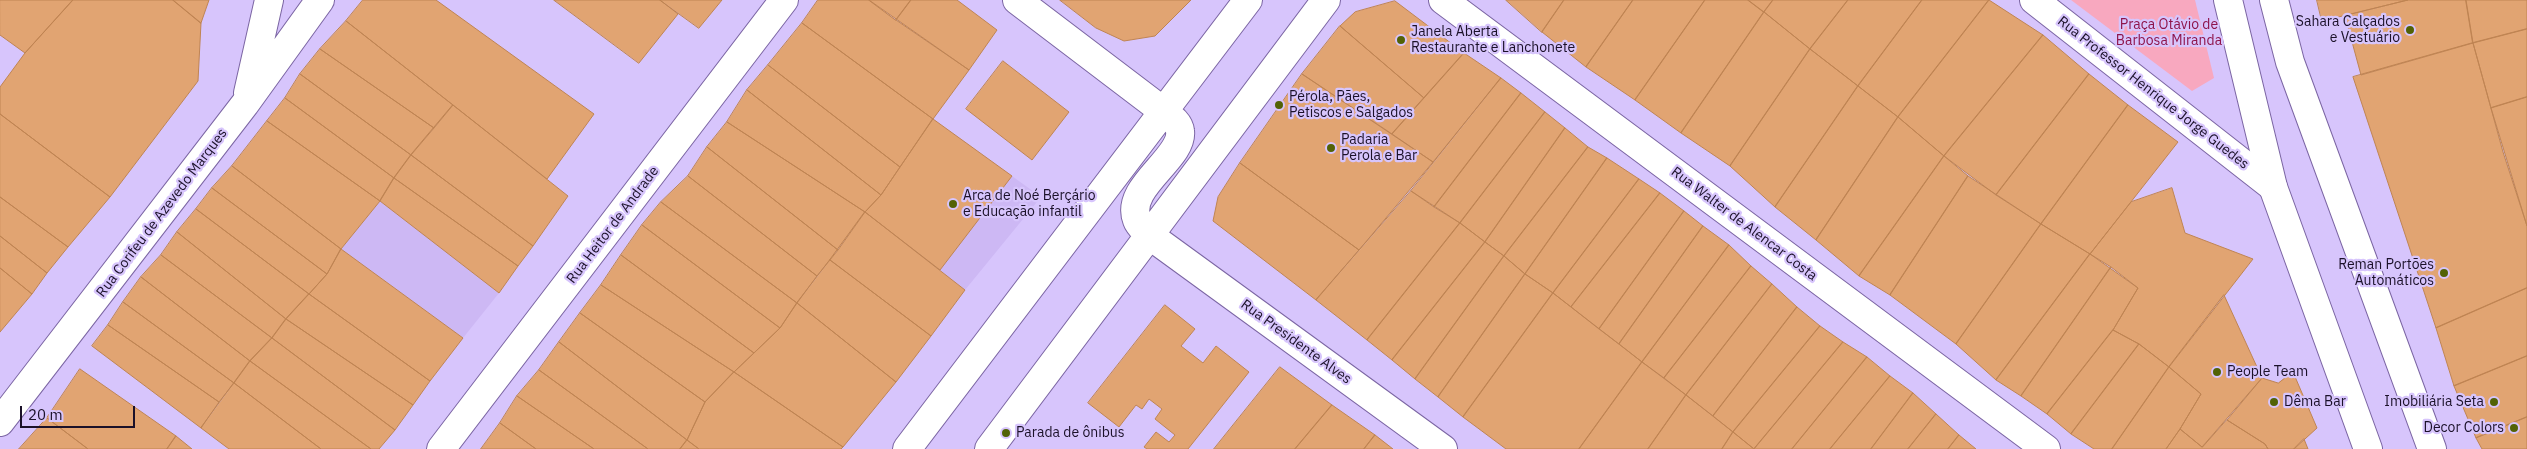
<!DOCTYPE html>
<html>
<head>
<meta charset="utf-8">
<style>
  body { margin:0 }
  #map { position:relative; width:2527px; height:449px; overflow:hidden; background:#d7c5fc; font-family:"IBM Plex Sans",sans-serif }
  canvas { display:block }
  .scale { position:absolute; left:20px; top:406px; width:115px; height:22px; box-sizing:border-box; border:2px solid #1b1129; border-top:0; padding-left:6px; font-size:15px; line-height:18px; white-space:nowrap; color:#1b1129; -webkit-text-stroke:4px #d7c5fc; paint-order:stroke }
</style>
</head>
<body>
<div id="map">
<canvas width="2527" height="449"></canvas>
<div class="scale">20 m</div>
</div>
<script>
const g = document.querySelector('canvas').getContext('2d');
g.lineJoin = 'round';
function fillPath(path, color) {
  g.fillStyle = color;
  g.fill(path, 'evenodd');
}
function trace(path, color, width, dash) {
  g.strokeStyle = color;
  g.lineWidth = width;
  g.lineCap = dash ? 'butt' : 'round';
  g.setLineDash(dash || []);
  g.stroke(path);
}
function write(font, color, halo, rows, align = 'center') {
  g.font = font + ' "IBM Plex Sans",sans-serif';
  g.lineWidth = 4.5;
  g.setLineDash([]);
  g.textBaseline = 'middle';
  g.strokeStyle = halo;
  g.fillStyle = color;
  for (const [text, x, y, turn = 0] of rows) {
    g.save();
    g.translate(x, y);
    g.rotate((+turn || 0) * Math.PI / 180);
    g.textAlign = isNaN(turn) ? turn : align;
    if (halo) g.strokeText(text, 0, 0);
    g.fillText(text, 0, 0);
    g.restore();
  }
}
const built = new Path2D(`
  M933,119L1041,197L965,290L865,212L881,195Z
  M380,201L499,293L463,338L341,249Z`);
const green = new Path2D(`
  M2071,0H2195L2214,78L2192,91Z`);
const building = new Path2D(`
  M0,0H73L25,53L0,35Z
  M73,0H173L201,23L198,81L110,197L0,114V87L25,53Z
  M173,0H209L201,23Z
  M363,0H436L594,114L547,179L346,21Z
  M554,0H660L678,14L639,63Z
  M660,0H722L699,28Z
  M818,0H869L969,70L933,119L802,23Z
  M869,0H911L896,20Z
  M911,0H957L997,30L969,70L896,20Z
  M1060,0H1191L1155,36L1124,41L1096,28Z
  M1506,0H1564L1542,32Z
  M1564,0H1633L1586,67L1542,32Z
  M1633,0H1705L1635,100L1586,67Z
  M1705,0H1748L1764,12L1681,133L1635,100Z
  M1748,0H1773L1764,12Z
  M1773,0H1848L1810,49L1764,12Z
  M1848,0H1922L1858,86L1810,49Z
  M1922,0H1989L1898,117L1858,86Z
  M1989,0L2043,35L1944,156L1898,117Z
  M2317,0H2408L2322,21Z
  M2408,0H2466L2473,43L2361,75L2345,16Z
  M2466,0H2527V29L2473,43Z
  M1395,1L1464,53L1424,98L1340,26L1355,12Z
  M1764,12L1810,49L1730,166L1681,133Z
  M346,21L453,105L434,128L320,49Z
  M802,23L933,119L900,167L768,65Z
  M1340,26L1424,98L1392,134L1302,74Z
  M2527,29V97L2491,108L2473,43Z
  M2043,35L2089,74L1996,195L1944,156Z
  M2473,43L2503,152L2527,226V288L2436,328L2353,77Z
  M320,49L434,128L411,155L300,74Z
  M1810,49L1858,86L1775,207L1730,166Z
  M1464,53L1501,78L1433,162L1392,134Z
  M1003,61L1069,112L1032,160L966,109Z
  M768,65L900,167L881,195L747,90Z
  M300,74L411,155L394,178L285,98Z
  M1302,74L1433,162L1359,250L1240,163Z
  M2089,74L2128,105L2041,224L1996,195Z
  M1501,78L1521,93L1434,207L1411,191Z
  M1858,86L1898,117L1816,240L1775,207Z
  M747,90L881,195L865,212L727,122Z
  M1521,93L1545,112L1460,223L1434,207Z
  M2527,97V226L2491,108Z
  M285,98L394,178L380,201L267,121Z
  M453,105L568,196L533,246L411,155Z
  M2128,105L2178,142L2090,254L2041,224Z
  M1545,112L1565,128L1485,242L1460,223Z
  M0,114L110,197L68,247L0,197Z
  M1898,117L1944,156L1859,276L1816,240Z
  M933,119L1012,176L940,270L865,212L881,195Z
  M267,121L380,201L341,249L232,166Z
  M727,122L865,212L838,250L707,147Z
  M1565,128L1588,147L1504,256L1485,242Z
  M707,147L838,250L817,276L688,176Z
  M1588,147L1607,158L1525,274L1504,256Z
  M411,155L533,246L518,266L394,178Z
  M1944,156L1968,176L1890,295L1859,276Z
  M1607,158L1639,179L1553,293L1525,274Z
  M1240,163L1359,250L1316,300L1213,221L1218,197Z
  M232,166L341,249L327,274L212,188Z
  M688,176L817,276L797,303L661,202Z
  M1968,176L2041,224L1956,344L1890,295Z
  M394,178L518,266L499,293L380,201Z
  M1639,179L1660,193L1571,307L1553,293Z
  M212,188L327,274L309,294L196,209Z
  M2172,188L2185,233L2253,259L2169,367L2139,344L2113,330L2138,288L2090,254L2131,202Z
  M1411,191L1460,223L1367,340L1316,300Z
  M1660,193L1684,211L1599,329L1571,307Z
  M0,197L68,247L47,273L0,236Z
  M661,202L797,303L780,328L642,225Z
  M196,209L309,294L286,319L177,232Z
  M1684,211L1703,226L1619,344L1599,329Z
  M865,212L965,290L931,336L830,260Z
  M1460,223L1485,242L1392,360L1367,340Z
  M2041,224L2090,254L1996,380L1956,344Z
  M642,225L780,328L754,353L621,255Z
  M1703,226L1729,245L1642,362L1619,344Z
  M177,232L286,319L272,338L161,255Z
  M0,236L47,273L32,294L0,268Z
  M1485,242L1504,256L1415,379L1392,360Z
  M1729,245L1751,266L1664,378L1642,362Z
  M341,249L463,338L430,381L309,294L327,274Z
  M2090,254L2111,267L2021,396L1996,380Z
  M161,255L272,338L250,361L141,277Z
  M621,255L754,353L734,372L601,285Z
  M1504,256L1525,274L1438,397L1415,379Z
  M830,260L931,336L896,382L797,303Z
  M1751,266L1772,284L1686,395L1664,378Z
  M2111,267L2138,288L2113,330L2047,414L2021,396Z
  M0,268L32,294L0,332Z
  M1525,274L1553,293L1463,417L1438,397Z
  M141,277L250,361L234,383L123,302Z
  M1772,284L1797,307L1713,416L1686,395Z
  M601,285L734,372L705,402L580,313Z
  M2527,288V356L2454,386L2436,328Z
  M1553,293L1642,362L1579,449H1506L1463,417Z
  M309,294L430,381L413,405L286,319Z
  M2224,295L2262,378L2202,447L2180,429L2201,394L2169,367Z
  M123,302L234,383L219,402L108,325Z
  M797,303L896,382L843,447L734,372L780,328Z
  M1165,305L1195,329L1181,346L1203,363L1216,346L1249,372L1188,449H1147L1144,447L1156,432L1169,442L1175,435L1155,419L1162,409L1149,399L1142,409L1136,405L1119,427L1088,403Z
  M1797,307L1820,326L1733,432L1713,416Z
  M580,313L705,402L687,440L559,342Z
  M286,319L413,405L395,430L272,338Z
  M108,325L219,402L201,428L92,346Z
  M1820,326L1843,342L1754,449L1733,432Z
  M2113,330L2139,344L2071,434L2047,414Z
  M272,338L395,430L379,449H371L250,361Z
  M559,342L687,440L680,449H648L539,370Z
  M1843,342L1867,357L1792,449H1754Z
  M2139,344L2169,367L2112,449H2094L2071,434Z
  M2527,356V417L2476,438L2454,386Z
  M1867,357L1890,376L1830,449H1792Z
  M250,361L371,449H321L234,383Z
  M1642,362L1686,395L1648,449H1579Z
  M1280,367L1332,405L1295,449H1214Z
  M2169,367L2201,394L2180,429L2166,449H2112Z
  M80,369L176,436L167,449H88L47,418Z
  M539,370L648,449H594L517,396Z
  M734,372L843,447L841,449H699L687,440L705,402Z
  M2293,372L2317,428L2294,449H2268L2265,444L2227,420L2262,378L2278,383Z
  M1890,376L1913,393L1871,449H1830Z
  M234,383L321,449H229L201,428Z
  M1913,393L1936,414L1908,449H1871Z
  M1686,395L1733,432L1722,449H1648Z
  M517,396L594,449H536L500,423Z
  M1332,405L1375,435L1364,449H1295Z
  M1936,414L1959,435L1948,449H1908Z
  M2527,417V449H2482L2476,438Z
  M47,418L88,449H19Z
  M2227,420L2265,444L2268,449H2166L2180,429L2202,447Z
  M500,423L536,449H481Z
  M1733,432L1754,449H1755H1722Z
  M1375,435L1393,449H1364Z
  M1959,435L1976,449H1948Z
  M176,436L192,449H167Z
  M2304,439L2308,449H2294Z
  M687,440L699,449H680Z`);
const minor = new Path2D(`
  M1017,0L1163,111
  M1443,0L2046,449
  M2034,0L2273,187
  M248,93L269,0
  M1149,235L1443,449
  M0,422L245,104L320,0
  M441,449L784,0`);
const secondary = new Path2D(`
  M2228,0L2273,187L2368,449
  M2274,0L2290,62L2432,449
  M1149,235C1146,231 1139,226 1137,220C1124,187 1184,158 1180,131C1179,122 1169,116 1163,111
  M907,449L1248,0
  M989,449L1326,0`);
const markers = [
  [2410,30,5,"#526206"],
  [1401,40,5,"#526206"],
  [1279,105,5,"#526206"],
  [1331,148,5,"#526206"],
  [953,204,5,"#526206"],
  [2444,273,5,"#526206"],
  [2217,372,5,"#526206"],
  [2274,402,5,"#526206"],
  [2494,402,5,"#526206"],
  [2514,428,5,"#526206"],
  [1006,433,5,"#526206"]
];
const poiNames = [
  ["Sahara Calçados",2400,22,"right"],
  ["e Vestuário",2400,38,"right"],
  ["Janela Aberta",1411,32],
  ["Restaurante e Lanchonete",1411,48],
  ["Pérola, Pães,",1289,97],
  ["Petiscos e Salgados",1289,113],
  ["Padaria",1341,140],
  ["Perola e Bar",1341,156],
  ["Arca de Noé Berçário",963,196],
  ["e Educação infantil",963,212],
  ["Reman Portões",2434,265,"right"],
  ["Automáticos",2434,281,"right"],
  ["People Team",2227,372],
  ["Dêma Bar",2284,402],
  ["Imobiliária Seta",2484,402,"right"],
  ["Decor Colors",2504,428,"right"],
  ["Parada de ônibus",1016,433]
];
const parkNames = [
  ["Praça Otávio de",2169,25],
  ["Barbosa Miranda",2169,41]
];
const streetNames = [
  ["Rua Professor Henrique Jorge Guedes",2153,93,38],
  ["Rua Corifeu de Azevedo Marques",162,213,-53],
  ["Rua Walter de Alencar Costa",1744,224,37],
  ["Rua Heitor de Andrade",613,225,-53],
  ["Rua Presidente Alves",1296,342,36]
];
fillPath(built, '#cdb8f4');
fillPath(green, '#f8a8bf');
fillPath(building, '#e1a472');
trace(building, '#bf8453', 1);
trace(minor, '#7b65a3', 30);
trace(secondary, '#7b65a3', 30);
trace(minor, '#fff', 28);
trace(secondary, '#fff', 28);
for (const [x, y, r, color] of markers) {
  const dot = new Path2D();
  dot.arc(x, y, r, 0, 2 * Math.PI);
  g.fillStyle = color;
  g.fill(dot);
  trace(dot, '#d7c5fc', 2);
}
write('14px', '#1b1129', '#d7c5fc', poiNames, 'left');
write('14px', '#8e144b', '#d7c5fc', parkNames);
write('14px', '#1b1129', '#d7c5fc', streetNames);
</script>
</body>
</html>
